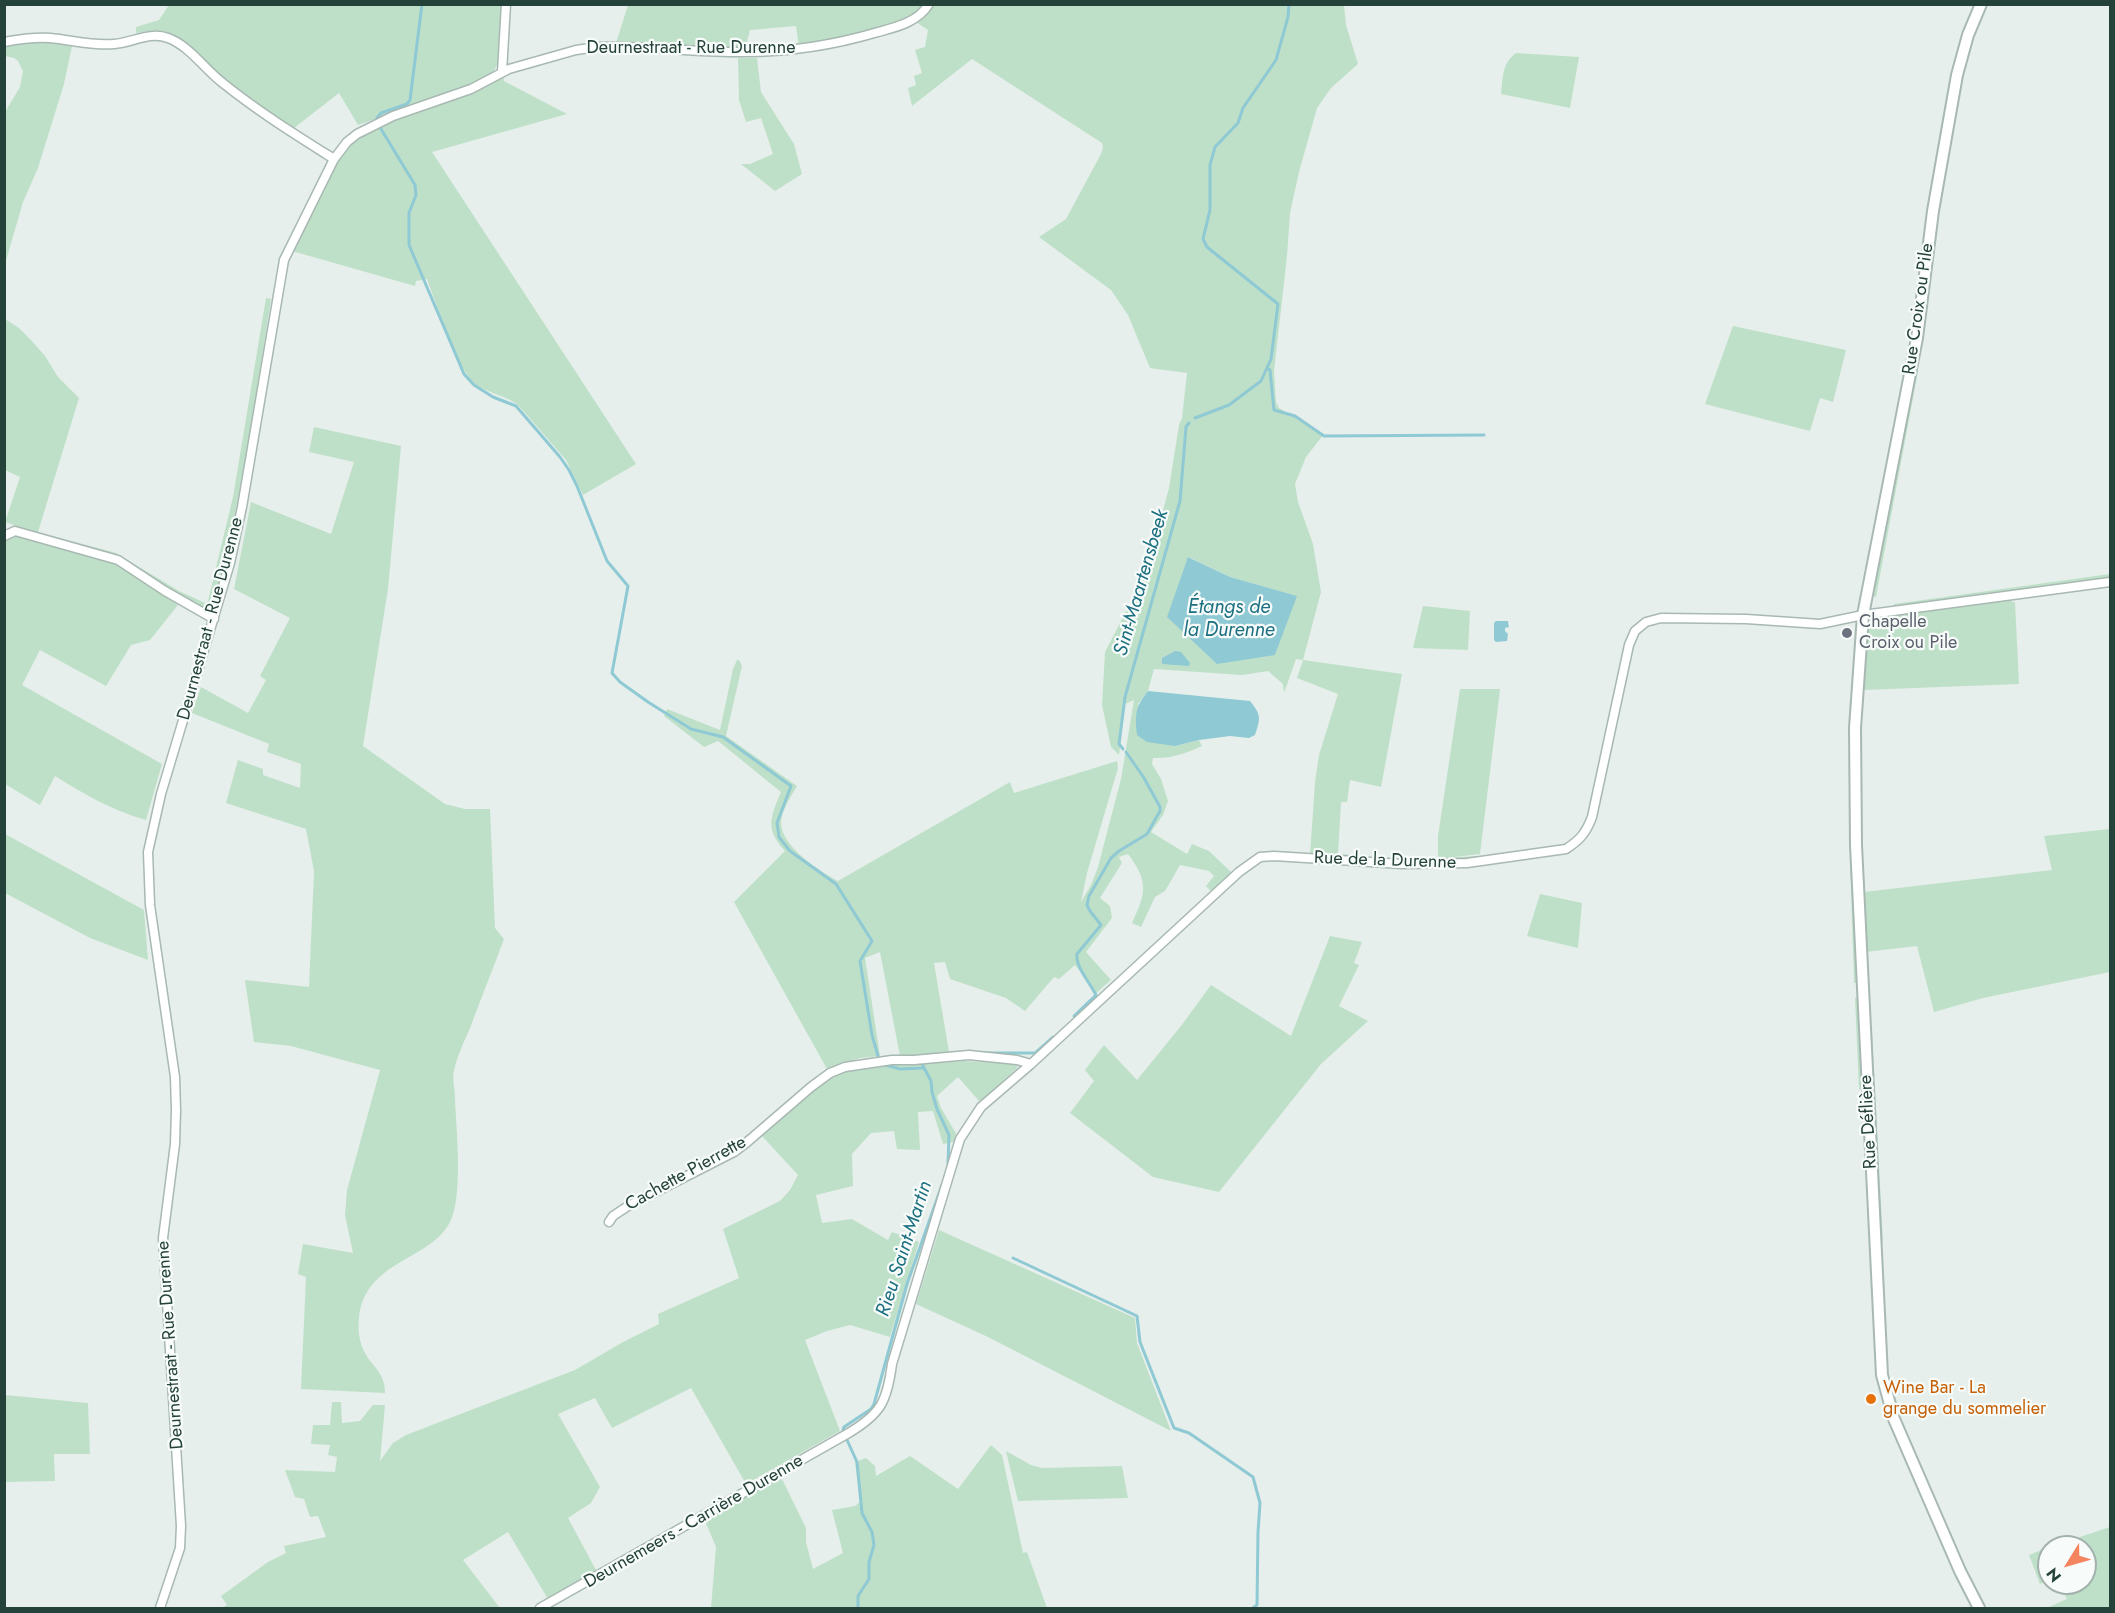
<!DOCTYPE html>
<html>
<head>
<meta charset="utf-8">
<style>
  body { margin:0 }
  #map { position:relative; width:2115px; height:1613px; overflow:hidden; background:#e6efeb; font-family:Jost,sans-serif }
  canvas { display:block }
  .frame { position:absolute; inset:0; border:6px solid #24423a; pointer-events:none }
  .north { position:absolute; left:2037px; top:1535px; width:60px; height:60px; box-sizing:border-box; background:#f7fbf9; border:2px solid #a3b1ad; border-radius:50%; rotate:233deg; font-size:16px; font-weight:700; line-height:24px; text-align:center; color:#24423a }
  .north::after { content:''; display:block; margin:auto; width:21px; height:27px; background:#f4845f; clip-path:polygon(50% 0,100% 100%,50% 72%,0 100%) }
</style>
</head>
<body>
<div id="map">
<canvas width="2115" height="1613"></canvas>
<div class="frame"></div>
<div class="north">N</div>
</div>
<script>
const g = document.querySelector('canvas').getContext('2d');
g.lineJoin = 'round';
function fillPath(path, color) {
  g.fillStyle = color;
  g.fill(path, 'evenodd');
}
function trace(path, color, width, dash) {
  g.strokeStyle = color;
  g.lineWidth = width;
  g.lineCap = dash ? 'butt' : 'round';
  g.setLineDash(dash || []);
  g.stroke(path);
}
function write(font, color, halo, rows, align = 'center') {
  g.font = font + ' Jost,sans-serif';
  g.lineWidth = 4.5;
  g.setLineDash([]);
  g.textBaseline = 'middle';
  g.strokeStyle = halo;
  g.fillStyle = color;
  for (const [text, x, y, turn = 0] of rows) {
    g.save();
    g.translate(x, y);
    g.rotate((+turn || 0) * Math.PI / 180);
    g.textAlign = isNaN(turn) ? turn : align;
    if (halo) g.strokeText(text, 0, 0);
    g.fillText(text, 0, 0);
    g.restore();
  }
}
const green = new Path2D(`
  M931,4L1344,5L1346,25L1358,64L1331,88L1317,108L1299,172L1290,213L1287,256L1274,371L1276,402L1279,408L1324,434L1306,457L1295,484L1298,502L1313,544L1321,592L1303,660L1402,674L1381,787L1350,780L1347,802H1341L1338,854L1354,855L1355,857L1310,855L1315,782L1319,755L1338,694L1297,678L1303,660L1296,659L1284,693L1283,684L1268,671L1242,675L1154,669L1148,691L1138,704L1175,746L1199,740L1202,746C1186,753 1171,759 1153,758L1152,764L1161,779L1168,801L1163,815L1151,832L1187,854L1192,844L1209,851L1231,872L1211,891L1206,886L1214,876L1209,871L1180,865L1165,891L1155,897L1141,927L1132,923C1146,893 1149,882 1128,854L1119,857L1122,863L1100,898L1110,906L1112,918L1086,952L1111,980L1094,995L1087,980L1075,965L1059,979L1054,977L1025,1011L1006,998L950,979L945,962L934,963L949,1052L900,1056L880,952L865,958L880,1056L860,1058L827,1069L734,902L785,851C765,829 770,818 781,792L718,741L704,747L664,716L667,709L720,730L733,669L737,660H739L742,666L726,736L797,786C792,795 785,805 782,816C774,842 818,870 838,881L1010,782L1014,793L1117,761L1118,768L1087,873L1081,902L1091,885L1098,867L1121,779L1134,700L1125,704L1119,755L1111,747L1102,705L1105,652L1147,571L1169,488L1179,425L1182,418L1187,373L1150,368L1128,315L1111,290L1039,237L1066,219L1101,154L1103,147L1102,143L972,59L912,106L908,88L916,85L914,76L922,73L915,50L925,47L928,30L916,22L928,12ZM1189,557L1230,577L1296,596L1275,655Z
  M169,5H504C503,20 503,61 493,72C489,77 483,80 477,83L358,125L339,93L294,128L272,116L209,69L169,34L149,31L136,33V27L159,20Z
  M628,5H925L912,17L868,32L799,47L796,26L750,30L745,49L616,43Z
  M41,40L72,46L64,84L38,168L23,202L5,264V112L20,87L23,71L18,61L14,58L5,56V45Z
  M1516,53L1579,57L1570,108L1501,94C1503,77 1502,63 1516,53Z
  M738,58H757L761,92L794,144L802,174L775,191L741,164H750L773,154L761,118L746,122L739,100Z
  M503,76L504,81L567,114L432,152L636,464L583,495L566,460L520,407C509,396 489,394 475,384C458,370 436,303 427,279L416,281L415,286L292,251L334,166L343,153L354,142L383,124Z
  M266,298L271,299C255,403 241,506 212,607L206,610L165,589L136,568L13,528L14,525L5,522L20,477L5,470V319L19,328L30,339L45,356L58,377L79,398L38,532L116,553L179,591L205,603L208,601L233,497Z
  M1733,326L1846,350L1833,402L1820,398L1810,431L1705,404Z
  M1916,371H1918L1876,597L1872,596Z
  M314,427L401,446L388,589L363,746L445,804L465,809H490L495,928L504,939C493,969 481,998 470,1028C464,1042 457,1056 454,1071C452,1079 455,1089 455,1098C456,1129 464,1198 449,1224C428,1260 372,1260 360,1310C357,1326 358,1344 368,1358C377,1370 385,1376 385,1393L301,1389L306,1277L298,1274L303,1244L353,1253L345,1215L347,1190L380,1070L291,1046L254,1042L245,980L309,987L314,871L306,829L226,803L238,760L263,769V775L300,788L301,764L267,752L269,744L192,713L201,687L248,713L266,680L260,676L290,618L234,589L251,502L331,534L354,462L309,452Z
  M11,534L91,555L118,565L178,605L150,640L131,645L106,686L40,650L22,685L162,764L146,820C113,811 84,794 55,776L40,805L5,784L4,542Z
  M2110,574V578L1894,607V604Z
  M2011,599L2012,602H2015L2019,684L1863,690L1866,628L1877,620L1883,619L1882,616Z
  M1423,606L1470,611L1468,650L1413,648Z
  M1460,689H1500L1499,698L1480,854L1446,858L1491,855V857L1441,861L1440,858H1438V836Z
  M1851,826L1859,983H1854L1849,827Z
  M2110,829V972L1983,998L1934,1012L1917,946L1865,952L1862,894L1864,892L2052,870L2044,836Z
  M5,834L144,910L148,960L90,938L5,893Z
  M1540,894L1582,903L1578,948L1527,936Z
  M1330,936L1362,942L1354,963L1359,965L1339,1006L1368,1021L1321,1064L1219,1192L1153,1177L1070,1113L1094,1081L1085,1070L1104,1045L1137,1080L1181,1026L1211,985L1291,1036Z
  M1859,997L1866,1122H1864L1862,1090L1859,1089L1855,998Z
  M1869,1032H1872L1883,1242H1879Z
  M964,1061L1017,1064V1068L980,1102L958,1077L937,1096L941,1108L957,1135L954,1142L943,1144L933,1111L918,1112L920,1150L897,1149L894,1131L871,1133L852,1154L853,1186L816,1195L822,1223L852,1219L888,1240L892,1232L919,1242L890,1337L850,1325L827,1331L805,1340L840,1431L746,1484L691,1388L612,1428L595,1398L558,1414L600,1487L591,1503L568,1518L597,1572L548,1599L508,1532L463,1560L500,1608H222L227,1605L221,1596L268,1562L286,1553L284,1546L326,1537L318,1516L310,1517L304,1499L295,1497L285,1470L335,1472L337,1457L328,1455L330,1445L311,1444L313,1425H330L332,1402H341L342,1423L360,1421L373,1405H385L380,1461L393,1443L406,1435L575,1370L623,1342L659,1324L658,1314L739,1278L723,1229L780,1201L790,1190L798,1175L762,1136C781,1118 821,1077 845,1069C872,1060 899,1064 927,1063C939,1063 952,1062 964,1061Z
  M939,1230L1135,1318L1137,1343L1171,1431L988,1337L916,1304Z
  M5,1395L88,1403L90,1454H54L55,1481L5,1482Z
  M991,1445L1002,1455L1023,1553L1027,1552L1047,1608H711L716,1547L705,1521L681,1534L680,1531L723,1509L780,1475L806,1528V1542L813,1569L843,1553L832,1510L855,1506L860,1502L855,1462L866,1458L875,1466L876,1476L910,1456L958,1489Z
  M1006,1451L1031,1465L1042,1468L1122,1466L1128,1498L1018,1501Z
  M2110,1527V1608H2050L2049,1607L2067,1599L2059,1583H2085V1547H2050Z
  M2049,1547V1580L2040,1584L2029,1555Z`);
const water = new Path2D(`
  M1188,557L1230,577L1297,596L1275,655L1217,664L1167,617Z
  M1496,621H1508L1509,627L1505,628V631L1508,634L1507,641L1496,642L1494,640V623Z
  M1175,651L1181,652L1190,663L1189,666L1162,664V658Z
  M1148,691L1250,701C1261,715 1261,717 1255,735L1249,738L1230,736L1199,740L1175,746L1147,742L1137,735C1135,715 1135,707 1148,691Z`);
const stream = new Path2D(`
  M377,118L381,113L407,104L410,100L422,4
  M381,129L415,185L416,195L409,213V245L464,374L474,385L493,397L516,406L560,457L569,470L577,486L607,561L628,586L612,673L620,682L648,702L691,729L723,737L791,786L777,823L779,837L790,851L836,884L872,941L860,961L872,1035L878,1056
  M1267,368L1270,370L1274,410L1295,416L1324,436L1484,435
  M1195,418L1229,405L1261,381L1271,359L1278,304L1207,247L1203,239L1210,210V165L1215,147L1238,123L1243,108L1276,60L1288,17L1289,4
  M1123,749L1119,744L1125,697L1180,501L1186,427L1189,423
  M1074,1016L1096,995C1090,983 1075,966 1077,954L1101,925L1090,911L1087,905L1089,896L1111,858L1119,851L1147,834L1160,811V807L1144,778L1126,752
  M983,1053H1035L1053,1037
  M922,1056L934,1054
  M882,1064L900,1069L923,1068
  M922,1064L931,1081L932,1092L937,1109L949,1135L948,1164
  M1013,1258L1137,1316L1140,1342L1174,1428L1189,1433L1253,1477L1260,1503L1258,1532L1257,1605L1253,1608
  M843,1430L844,1427L871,1409L874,1404L907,1284L942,1185
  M847,1440L857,1462L862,1513L872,1532L874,1545L869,1562V1579L858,1596V1608`);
const minor = new Path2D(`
  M4,42C20,39 35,37 50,38C72,40 92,46 114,44C132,43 149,31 168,38C190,46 205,70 224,84C259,112 296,135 334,159
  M502,72L506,4
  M4,536L15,531L118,560L165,591L214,619
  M609,1222L613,1216L628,1206L734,1152L746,1143L811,1087L830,1073L845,1067L892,1060H914L969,1055L1017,1060L1031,1064
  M160,1608L180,1548L181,1526L163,1238L175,1144L176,1110L175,1077L150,905L148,852L161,794L230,563L242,507L284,260L334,159L347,142L357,134L393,116L471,89L509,69L576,50L597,47C643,45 688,52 734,52C783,53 831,46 878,32C897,27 918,22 929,4
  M540,1608L847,1434C881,1414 887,1402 892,1364L960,1139L981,1107L1031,1064L1239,872L1260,857L1274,856L1402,864L1467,863L1566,849C1580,840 1586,833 1592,817L1629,645L1635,631L1646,622L1661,618L1746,619L1820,624L1863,615L2110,582`);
const tertiary = new Path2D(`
  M1979,1608L1960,1571L1894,1419L1882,1375L1856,845L1855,728L1863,615L1917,338L1933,211L1957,75L1968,35L1981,4`);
const markers = [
  [1847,633,6,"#6b7280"],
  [1871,1399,6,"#e8710a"]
];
const streetNames = [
  ["Deurnestraat - Rue Durenne",691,49],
  ["Rue Croix ou Pile",1919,309,-82],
  ["Deurnestraat - Rue Durenne",211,619,-75],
  ["Rue de la Durenne",1385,861,2],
  ["Rue Déflière",1869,1122,-93],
  ["Cachette Pierrette",686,1174,-29],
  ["Deurnestraat - Rue Durenne",171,1345,-94],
  ["Deurnemeers - Carrière Durenne",694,1522,-30]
];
const worshipNames = [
  ["Chapelle",1859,623],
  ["Croix ou Pile",1859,644]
];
const foodNames = [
  ["Wine Bar - La",1883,1389],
  ["grange du sommelier",1883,1410]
];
const waterNames = [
  ["Sint-Maartensbeek",1142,583,-74],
  ["Étangs de",1229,608],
  ["la Durenne",1229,631],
  ["Rieu Saint-Martin",905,1249,-72]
];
fillPath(green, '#bfe0c8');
fillPath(water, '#8ec9d4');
trace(stream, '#8ec9d4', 3);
trace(minor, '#a8b8b2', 11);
trace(tertiary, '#a8b8b2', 14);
trace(minor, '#fff', 8);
trace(tertiary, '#fff', 10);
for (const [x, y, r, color] of markers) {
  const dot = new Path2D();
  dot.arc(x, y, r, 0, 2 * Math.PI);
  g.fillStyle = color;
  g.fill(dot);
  trace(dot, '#f7fbf9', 2);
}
write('18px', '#24423a', '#f7fbf9', streetNames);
write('18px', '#5b616d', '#f7fbf9', worshipNames, 'left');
write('18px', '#c56008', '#f7fbf9', foodNames, 'left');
write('italic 20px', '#1c6f80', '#f7fbf9', waterNames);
</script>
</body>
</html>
